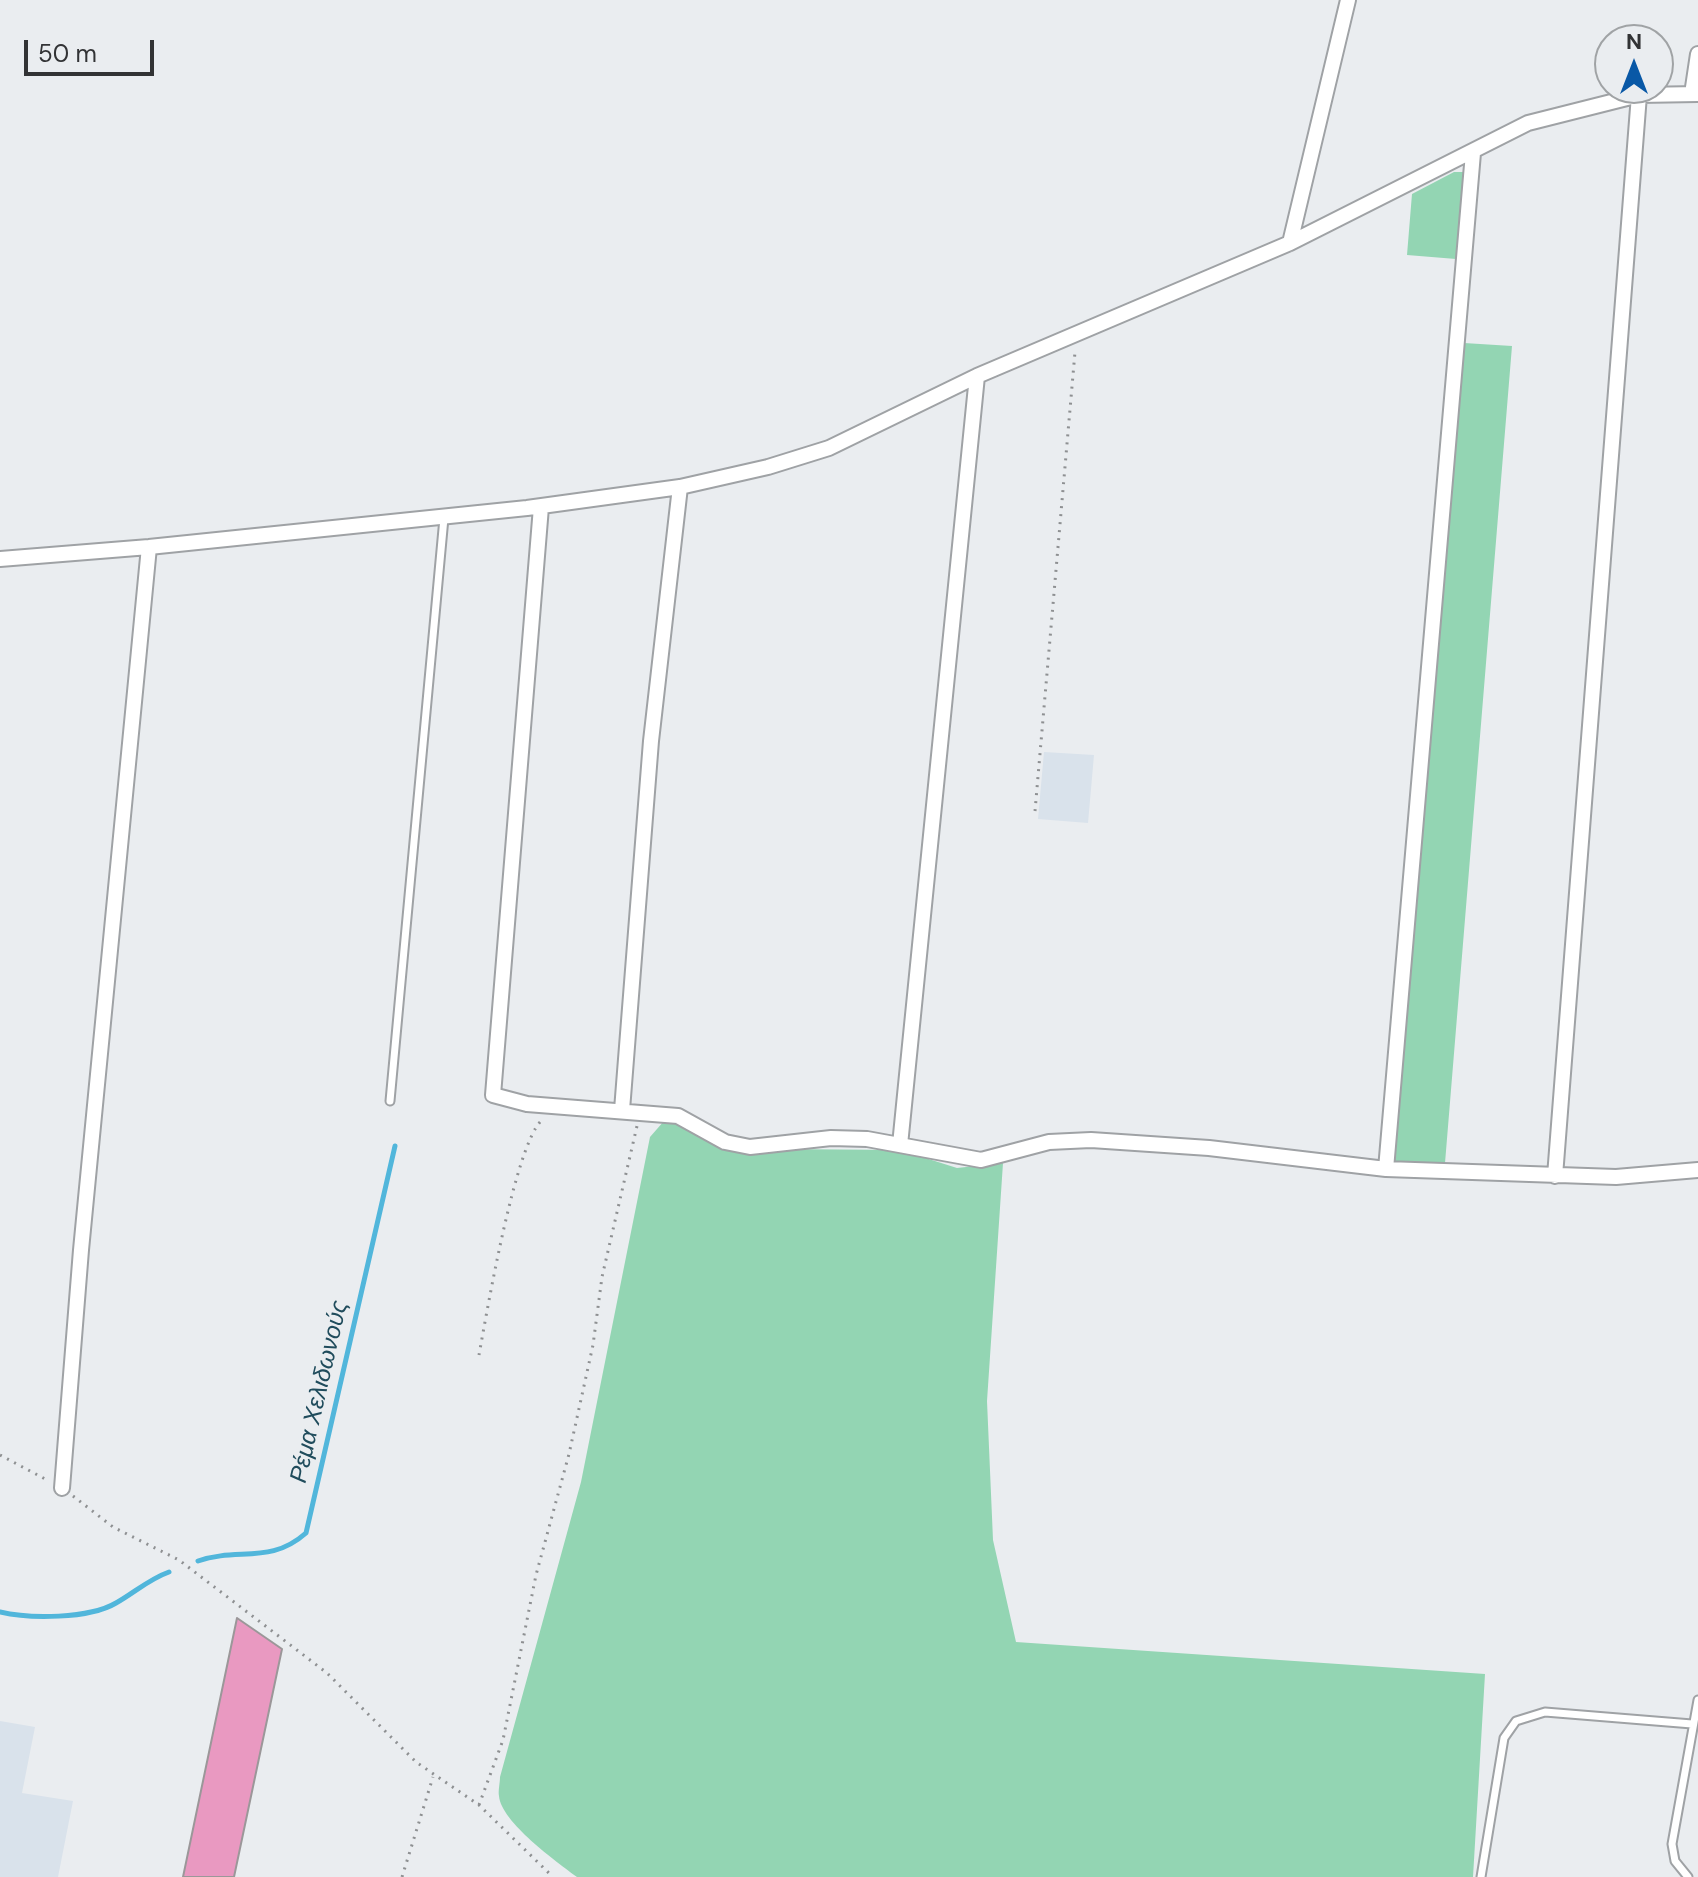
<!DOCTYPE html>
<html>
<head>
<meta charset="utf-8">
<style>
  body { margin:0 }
  #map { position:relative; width:1698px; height:1877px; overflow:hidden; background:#eaedf0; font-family:"DM Sans",sans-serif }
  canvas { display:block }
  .north { position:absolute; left:1594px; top:24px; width:80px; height:80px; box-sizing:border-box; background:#eaedf0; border:2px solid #a0a3a5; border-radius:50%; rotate:0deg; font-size:22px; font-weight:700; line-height:32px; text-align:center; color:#323335 }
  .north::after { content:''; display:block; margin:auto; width:28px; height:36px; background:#0958a6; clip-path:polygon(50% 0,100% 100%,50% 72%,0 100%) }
  .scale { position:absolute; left:24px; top:40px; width:130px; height:36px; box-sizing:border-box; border:4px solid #323335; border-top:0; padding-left:10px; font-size:24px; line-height:28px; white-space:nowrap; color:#323335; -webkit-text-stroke:6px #eaedf0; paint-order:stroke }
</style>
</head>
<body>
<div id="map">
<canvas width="1698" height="1877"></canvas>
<div class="north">N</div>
<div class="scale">50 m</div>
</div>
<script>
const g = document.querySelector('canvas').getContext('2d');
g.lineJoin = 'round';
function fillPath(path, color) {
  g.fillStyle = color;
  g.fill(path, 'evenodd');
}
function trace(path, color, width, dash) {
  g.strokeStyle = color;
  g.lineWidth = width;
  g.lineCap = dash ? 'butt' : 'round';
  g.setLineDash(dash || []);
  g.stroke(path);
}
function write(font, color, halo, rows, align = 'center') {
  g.font = font + ' "DM Sans",sans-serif';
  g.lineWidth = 8;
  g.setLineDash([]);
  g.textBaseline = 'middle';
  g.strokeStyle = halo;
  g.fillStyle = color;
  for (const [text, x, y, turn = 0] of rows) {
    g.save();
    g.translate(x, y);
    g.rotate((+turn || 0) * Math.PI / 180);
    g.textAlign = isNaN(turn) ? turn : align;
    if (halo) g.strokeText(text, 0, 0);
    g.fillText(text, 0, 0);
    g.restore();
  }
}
const built = new Path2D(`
  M1044,752L1094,755L1088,823L1038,819Z
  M0,1721L35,1727L22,1793L73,1801L58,1877H0Z`);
const green = new Path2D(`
  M1454,172H1464L1456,259L1407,255L1412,194Z
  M1464,343L1512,346L1445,1163L1393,1161Z
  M674,1119L711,1140L775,1149L900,1150L957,1168L1003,1163L987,1401L993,1540L1016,1642L1485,1674L1473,1877H577C557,1862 501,1822 499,1796C498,1791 500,1783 500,1777L581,1482L650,1137L664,1121Z`);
const stream = new Path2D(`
  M198,1561C238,1547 270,1565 306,1533L395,1146
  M0,1612C29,1619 89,1619 116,1603C134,1593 149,1579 169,1572`);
const building = new Path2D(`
  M237,1618L282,1649L234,1877H183Z`);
const path = new Path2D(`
  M1035,811L1075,352
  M479,1355C487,1311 515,1147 541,1121
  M0,1455L47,1480
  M73,1496L113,1527L179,1560L327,1673L416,1762L479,1805L553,1877
  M479,1805L503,1740L536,1575L569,1454L593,1345L602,1277L637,1126
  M402,1877L433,1777`);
const service = new Path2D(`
  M390,1101L444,518
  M1481,1877L1504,1738L1516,1721L1545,1712L1692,1724
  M1688,1877L1675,1861L1672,1844L1698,1700`);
const minor = new Path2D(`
  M1692,94L1698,54
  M1290,243L1348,0
  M541,507L493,1095L527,1104L678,1116L725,1142L750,1147L831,1138L867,1139L981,1160L1049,1142L1091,1140L1209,1148L1386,1169L1616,1177L1698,1170
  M0,559L149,547L527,508L680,487L768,467L829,448L977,376L1290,243L1528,123L1639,95L1698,94
  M622,1110L651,741L680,487
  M900,1145L977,376
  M1386,1169L1473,153
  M1555,1176L1639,95
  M62,1488L81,1250L149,547`);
const waterNames = [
  ["Ρέμα Χελιδωνούς",320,1392,-77]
];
fillPath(built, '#d9e2eb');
fillPath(green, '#93d5b3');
trace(stream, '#51b6db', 5);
fillPath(building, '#e999c1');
trace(building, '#9b9799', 2);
trace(service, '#9fa2a5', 11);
trace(minor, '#9fa2a5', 18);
trace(path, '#8e9092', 3, [2, 6]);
trace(service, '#fff', 7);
trace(minor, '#fff', 14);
write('italic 24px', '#204c5c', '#eaedf0', waterNames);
</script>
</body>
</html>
